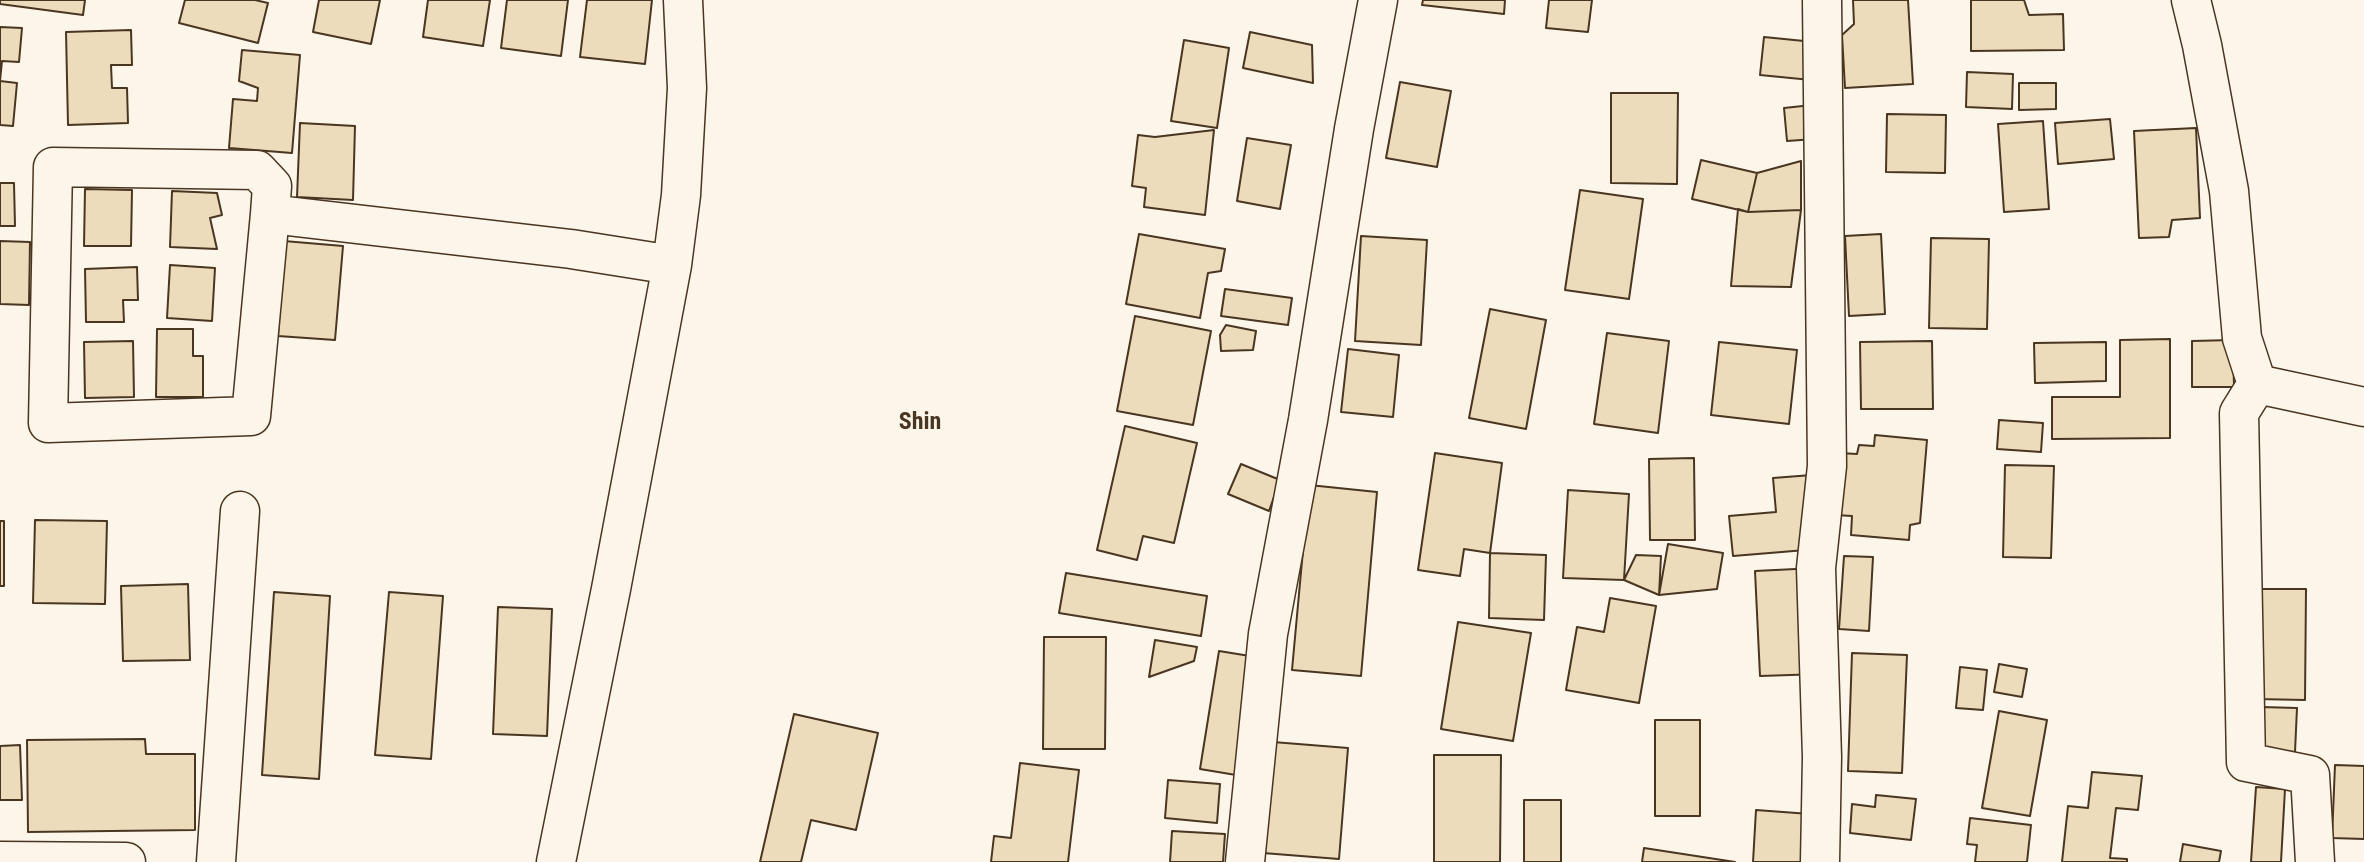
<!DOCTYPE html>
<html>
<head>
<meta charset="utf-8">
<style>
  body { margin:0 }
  canvas { display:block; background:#fbf6e9 }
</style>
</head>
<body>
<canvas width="2364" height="862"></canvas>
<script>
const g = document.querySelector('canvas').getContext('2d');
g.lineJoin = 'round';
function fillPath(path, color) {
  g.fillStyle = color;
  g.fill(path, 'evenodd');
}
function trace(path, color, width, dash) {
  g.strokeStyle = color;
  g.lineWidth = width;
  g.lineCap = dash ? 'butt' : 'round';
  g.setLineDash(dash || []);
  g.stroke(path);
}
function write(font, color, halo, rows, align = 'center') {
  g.font = font + ' "Roboto Condensed",sans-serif';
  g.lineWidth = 5;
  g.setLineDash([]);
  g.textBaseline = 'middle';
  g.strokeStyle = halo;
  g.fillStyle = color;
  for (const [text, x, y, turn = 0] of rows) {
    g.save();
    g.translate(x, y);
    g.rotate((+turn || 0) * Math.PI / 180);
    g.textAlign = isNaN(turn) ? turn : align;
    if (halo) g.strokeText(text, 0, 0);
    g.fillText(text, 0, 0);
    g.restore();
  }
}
const building = new Path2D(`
  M0,0H85L83,15L0,4Z
  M185,0H255L268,3L258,43L179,23Z
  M319,0H380L371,44L313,32Z
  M428,0H490L483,46L423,37Z
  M507,0H568L561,56L501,48Z
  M587,0H652L645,64L580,57Z
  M1423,0H1505L1504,14L1422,5Z
  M1549,0H1592L1588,32L1546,28Z
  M1853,0H1908L1913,84L1845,88L1842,35L1854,24Z
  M1971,0H2024L2029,15L2063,14L2064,50L1971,51Z
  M0,27L22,28L19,62L2,61L0,81L17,83L13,126L0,125Z
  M131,30L132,65H111L112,88H127L128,123L68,125L66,32Z
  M1250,32L1312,45L1313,83L1243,68Z
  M1764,37L1814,42L1811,80L1760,75Z
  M1184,40L1229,48L1217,128L1171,121Z
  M242,50L300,55L292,153L229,148L233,99L257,101L258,88L239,81Z
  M1967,72L2013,74L2012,109L1966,107Z
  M1400,82L1451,91L1437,167L1386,158Z
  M2019,83H2056V109L2019,110Z
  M1611,93H1678L1677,184L1611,183Z
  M1812,105L1815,139L1787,141L1784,108Z
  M1887,114L1946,115L1945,173L1886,172Z
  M2110,119L2114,159L2058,164L2055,123Z
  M2043,121L2049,209L2004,212L1998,124Z
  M300,123L355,126L353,200L297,197Z
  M2196,128L2200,218L2172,220L2169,237L2139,238L2134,131Z
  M1214,130L1205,215L1144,207L1146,188L1132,186L1138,135L1155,137Z
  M1247,138L1291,145L1280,209L1237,201Z
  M1701,160L1757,173L1748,212L1692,199Z
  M1801,161V210L1748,212L1757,173Z
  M0,183H14L15,226H0Z
  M85,189L132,190L131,246H84Z
  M1580,190L1643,199L1629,299L1565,290Z
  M172,191L217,193L222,215L210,218L217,249L170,247Z
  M1738,209L1748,212L1801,210L1791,287L1731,286Z
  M1139,234L1225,249L1221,271L1208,273L1200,318L1126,304Z
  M1881,234L1885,314L1849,316L1845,236Z
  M1361,236L1427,240L1421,345L1355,341Z
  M1931,238L1989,239L1987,329L1929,328Z
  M0,241L30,242L29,305L0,304Z
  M284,241L343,246L335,340L278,336Z
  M170,265L215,268L212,321L167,318Z
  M137,267L138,300H123L124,322H86L85,269Z
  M1225,289L1292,298L1288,325L1221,316Z
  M1490,309L1546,320L1526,429L1469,418Z
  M1135,316L1211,331L1193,425L1117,411Z
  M1226,325L1256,331L1253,350L1221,351L1220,335Z
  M157,329H193V356H203V397H156Z
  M1607,333L1669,341L1658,433L1594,424Z
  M2170,339V438L2052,439V397H2120V340Z
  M2233,340L2234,387H2192V341Z
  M133,341L134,397L85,398L84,342Z
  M1932,341L1933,409H1861L1860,342Z
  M1719,342L1797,350L1789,424L1711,415Z
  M2106,342V381L2035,383L2034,343Z
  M1348,349L1399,355L1393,417L1341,412Z
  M1999,420L2043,423L2041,452L1997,449Z
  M1125,426L1197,443L1174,543L1143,536L1137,560L1097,550Z
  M1875,435L1927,440L1920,523L1910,525L1909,540L1851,535L1852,516L1835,515L1840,453L1857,454L1859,445L1874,446Z
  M1435,453L1502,463L1490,553L1464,549L1460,576L1418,570Z
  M1694,458L1695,540H1650L1649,459Z
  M1241,464L1280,480L1269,511L1228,494Z
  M2005,465L2054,466L2051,558L2003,557Z
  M1812,475L1818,549L1733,556L1729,516L1776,512L1773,478Z
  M1309,485L1377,492L1361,676L1292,670Z
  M1568,490L1629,494L1624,580L1563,578Z
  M35,520L107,521L105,604L33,603Z
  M0,521H4V586H0Z
  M1668,544L1723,553L1717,589L1659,595Z
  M1490,553L1546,555L1544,620L1489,618Z
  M1636,555L1661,556L1659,595L1624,580Z
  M1844,556L1873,557L1869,631L1839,629Z
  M1816,568L1821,674L1760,676L1755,571Z
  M1066,573L1207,596L1201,636L1059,613Z
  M188,584L190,660L123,661L121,586Z
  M2258,589H2306L2305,700L2256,699Z
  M274,592L330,596L319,779L262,775Z
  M389,592L443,596L431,759L375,755Z
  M1610,598L1656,606L1639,703L1566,690L1577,627L1604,632Z
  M498,607L552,609L547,736L493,734Z
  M1458,622L1531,633L1513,741L1441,729Z
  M1044,637H1106L1105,749H1043Z
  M1155,640L1197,647L1194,661L1149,677Z
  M1219,651L1256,657L1236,775L1200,769Z
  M1852,653L1907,655L1902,773L1848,771Z
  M1999,664L2027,669L2022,697L1994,692Z
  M1960,667L1987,670L1983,710L1956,708Z
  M2262,707L2297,708L2295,752L2260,750Z
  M1999,711L2047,720L2030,816L1982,808Z
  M794,714L878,733L856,830L811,820L801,862H760Z
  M1655,720H1700V816H1655Z
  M145,739L146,754H195V830L28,832L27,740Z
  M1273,742L1348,748L1339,859L1263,853Z
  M20,745L22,800H0V746Z
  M1434,755H1501L1500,862H1434Z
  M1020,763L1079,770L1068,862H991L994,836L1011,838Z
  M2335,765L2364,766V839L2332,838Z
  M2092,772L2142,776L2138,810L2116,808L2110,858L2127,859V862H2062L2068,806L2088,808Z
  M1168,780L1220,784L1217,823L1165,818Z
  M2256,787L2285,789L2281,862H2251Z
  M1876,795L1916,799L1911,840L1850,833L1852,804L1875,807Z
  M1524,800H1561V862H1524Z
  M1756,810L1810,814L1807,862H1753Z
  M1970,818L2031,825L2027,862H1975L1977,845L1967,844Z
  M1172,831L1225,834L1223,862H1170Z
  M2183,844L2221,851L2219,862H2180Z
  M1644,848L1735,862H1642Z`);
const minor = new Path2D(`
  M2191,0L2202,45L2229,191L2242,338L2257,384
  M270,214L251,416L48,423L53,167L257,170L272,186L270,214L571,249L672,265
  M2257,384L2239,413L2246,762L2310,775L2315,862
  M2257,384L2364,407
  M0,861L126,862
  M216,862L240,511
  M556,862L611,589L672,265L681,195L687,88L683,0
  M1245,862L1268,634L1308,420L1354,129L1378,0
  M1820,862L1822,757L1816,568L1827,466L1822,0`);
const quarterNames = [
  ["Shin",920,423]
];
fillPath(building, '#ecdcbc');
trace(building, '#4a3520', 2);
trace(minor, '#4a3520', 41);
trace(minor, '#fbf6e9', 38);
write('bold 24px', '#4a3520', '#fbf6e9', quarterNames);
</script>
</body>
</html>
